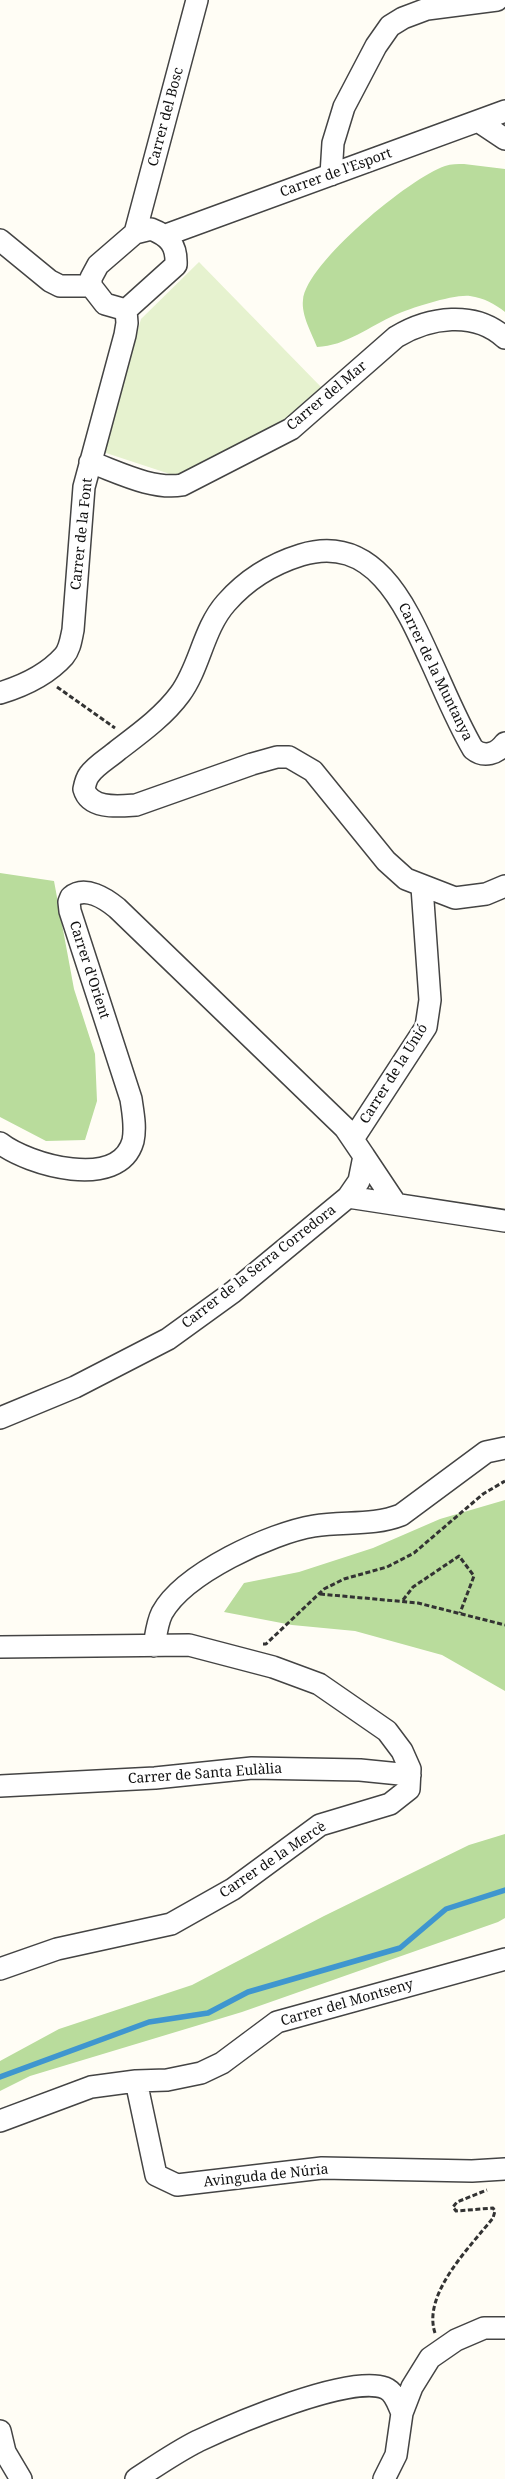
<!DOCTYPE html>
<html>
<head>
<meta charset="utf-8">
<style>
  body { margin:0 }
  canvas { display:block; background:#fffdf5 }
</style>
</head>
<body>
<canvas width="505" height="2479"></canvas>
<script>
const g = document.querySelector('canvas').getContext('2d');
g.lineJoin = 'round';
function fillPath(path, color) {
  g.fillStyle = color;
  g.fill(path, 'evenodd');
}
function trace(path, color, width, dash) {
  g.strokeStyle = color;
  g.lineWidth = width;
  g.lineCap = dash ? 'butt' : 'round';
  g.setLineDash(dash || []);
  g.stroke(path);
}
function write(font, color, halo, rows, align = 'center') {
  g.font = font + ' "Noto Serif",serif';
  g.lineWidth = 5;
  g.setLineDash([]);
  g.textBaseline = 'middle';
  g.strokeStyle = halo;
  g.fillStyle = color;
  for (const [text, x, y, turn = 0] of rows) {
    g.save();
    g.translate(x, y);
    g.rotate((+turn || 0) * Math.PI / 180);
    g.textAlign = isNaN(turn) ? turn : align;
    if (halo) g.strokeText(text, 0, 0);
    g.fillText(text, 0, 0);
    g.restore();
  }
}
const forest = new Path2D(`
  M464,164L505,169V312C495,304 484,298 470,296C454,294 411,308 395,315C370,326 346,346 317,347C312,334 301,315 303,300C306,263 411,177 445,166C451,164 458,164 464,164Z
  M0,873L54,881L74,989L95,1054L97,1101L85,1140L46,1141L0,1117Z
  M505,1500V1691L442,1655L355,1631L292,1625L224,1612L244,1583L299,1572L373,1548L440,1519Z
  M505,1834V1918L498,1922L242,2012L30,2076L0,2091V2061L59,2029L192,1985L324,1916L469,1845Z`);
const pitch = new Path2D(`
  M199,262L322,388L286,419L176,476L103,452L141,319Z`);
const stream = new Path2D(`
  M0,2077L149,2022L208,2013L248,1992L400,1948L446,1909L505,1890`);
const path = new Path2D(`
  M57,687L115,728
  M320,1594L418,1603L505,1625
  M403,1600L413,1587L459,1556L474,1576L460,1613
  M263,1644H266L324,1589L344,1579L387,1567L414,1553L483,1494L505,1481
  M435,2333C422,2294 470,2247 493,2218L495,2211L493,2208L456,2211L453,2207L457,2202L487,2190`);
const street = new Path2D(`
  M478,121L505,139
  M331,175L333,143L344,107L376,46L390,26L403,18L427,9L497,0
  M151,229C169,236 177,245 176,265L126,310L105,304L91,286V278L98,265L135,233Z
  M135,233L197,0
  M166,235L505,111
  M0,240L50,281L60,286H91
  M90,462C118,472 152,490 182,485L291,429L396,337C429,317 475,310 505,338
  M0,693C23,686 48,674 64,656C70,649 71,639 73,630L84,487L125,335L127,323L126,310
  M505,743C497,754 484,758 473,749C456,720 443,687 429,657C405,604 373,533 301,555C272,564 246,580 226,603C203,629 200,667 180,694C164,716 139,734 118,750C109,758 96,765 89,775C86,779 85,784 84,789C90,810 120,806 136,805L252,764L277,757H289L313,771L386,861L406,879L455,898L486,894L505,886
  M353,1139L426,1027L430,1000L422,887
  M0,1143C28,1165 119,1191 133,1141C136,1127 133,1113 131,1099L70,911L69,902L71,897C85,885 106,899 117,908L345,1128L364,1156
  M348,1197L505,1221
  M0,1418L75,1387L168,1339L233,1292L348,1197L359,1181L364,1156L396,1204
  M154,1646C156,1635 157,1623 162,1613C184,1573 271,1533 314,1526C343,1521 373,1526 401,1515L486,1452L505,1448
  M0,1647L189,1645L273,1667L319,1684L387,1731L402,1751L410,1769L409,1789L390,1804L320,1825L233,1889L171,1924L57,1949L0,1969
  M0,1786L155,1778L252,1768L360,1770L410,1775
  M136,2081L156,2175L177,2185L322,2168L472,2171L505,2169
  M0,2121L91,2087L136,2081L167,2080L201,2073L222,2063L277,2022L505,1959
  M0,2431L5,2452L21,2479
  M136,2479C156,2466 176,2452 198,2441C234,2424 350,2374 385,2388C395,2392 398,2404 402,2413
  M384,2479L396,2455L402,2413L412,2387L430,2358L456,2340L484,2328H505`);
const streetNames = [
  ["Carrer del Bosc",166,117,-75],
  ["Carrer de l'Esport",336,173,-20],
  ["Carrer del Mar",327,396,-40],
  ["Carrer de la Font",82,534,-84],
  ["Carrer de la Muntanya",435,672,64],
  ["Carrer d'Orient",89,970,72],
  ["Carrer de la Unió",394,1074,-58],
  ["Carrer de la Serra Corredora",259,1267,-38],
  ["Carrer de Santa Eulàlia",205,1774,-4],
  ["Carrer de la Mercè",273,1860,-34],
  ["Carrer del Montseny",347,2003,-16],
  ["Avinguda de Núria",266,2176,-6]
];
fillPath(forest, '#b9dc9c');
fillPath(pitch, '#e6f2cf');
trace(stream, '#3f96cf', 5.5);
trace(street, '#444', 24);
trace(path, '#333', 3, [5, 2.5]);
trace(street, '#fff', 21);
write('14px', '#111', '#fff', streetNames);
</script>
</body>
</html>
